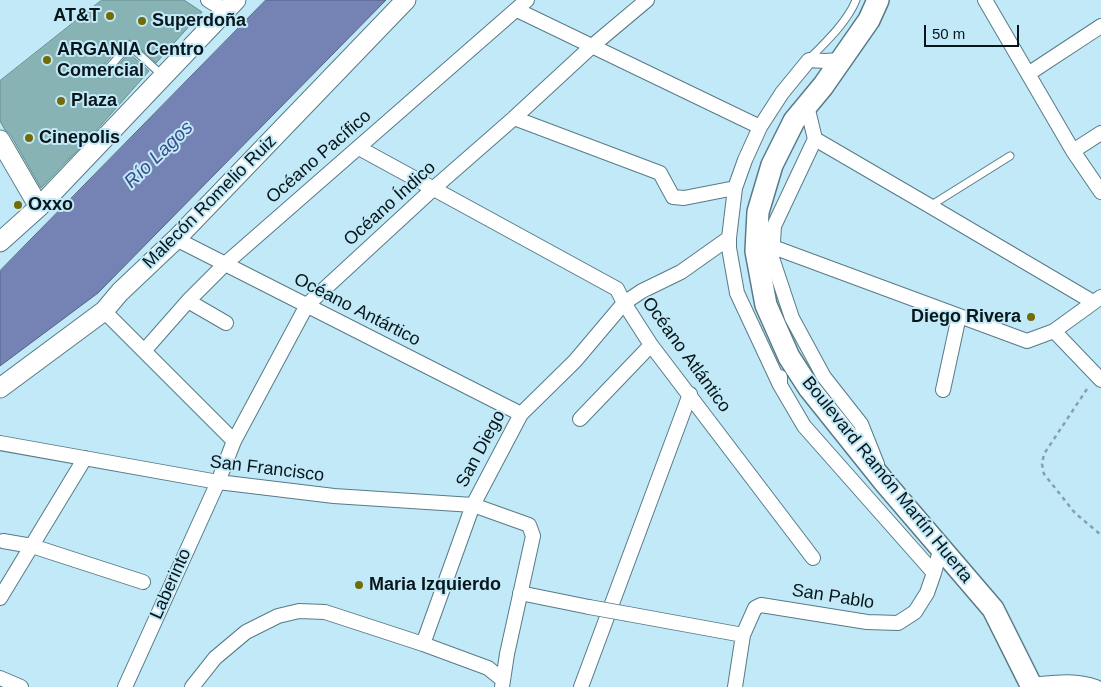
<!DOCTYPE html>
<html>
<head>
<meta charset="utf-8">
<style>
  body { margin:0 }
  #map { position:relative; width:1101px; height:687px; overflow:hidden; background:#c2e9f7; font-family:Arial,sans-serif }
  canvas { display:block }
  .scale { position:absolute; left:924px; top:25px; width:95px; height:22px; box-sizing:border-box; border:2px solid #07161b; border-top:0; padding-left:6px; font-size:15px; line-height:18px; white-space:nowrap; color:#07161b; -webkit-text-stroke:4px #c2e9f7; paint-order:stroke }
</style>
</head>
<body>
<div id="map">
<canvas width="1101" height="687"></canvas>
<div class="scale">50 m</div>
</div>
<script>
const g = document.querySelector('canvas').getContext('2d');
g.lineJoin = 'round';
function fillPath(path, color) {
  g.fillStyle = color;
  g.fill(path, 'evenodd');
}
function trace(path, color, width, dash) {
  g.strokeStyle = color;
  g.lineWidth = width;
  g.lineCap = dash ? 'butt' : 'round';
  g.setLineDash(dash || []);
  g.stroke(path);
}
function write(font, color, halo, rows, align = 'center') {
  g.font = font + ' Arial,sans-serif';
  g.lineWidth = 4;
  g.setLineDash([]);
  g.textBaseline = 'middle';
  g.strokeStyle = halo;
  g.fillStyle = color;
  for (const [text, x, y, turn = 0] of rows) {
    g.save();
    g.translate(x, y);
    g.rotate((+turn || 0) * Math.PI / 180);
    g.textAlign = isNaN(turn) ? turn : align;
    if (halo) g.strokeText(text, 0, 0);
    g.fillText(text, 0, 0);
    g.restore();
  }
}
const water = new Path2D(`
  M266,0H386L98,293L0,366V271Z`);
const building = new Path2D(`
  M102,0H184L202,12L156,63L132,41L128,40L125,41L103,66L102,69L103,74L106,75L111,74L129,53L149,71L94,133L41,188L10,134L5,130L0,121V81Z`);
const path = new Path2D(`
  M1087,389L1044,454L1042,464L1044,474L1075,513L1101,535`);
const lane = new Path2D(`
  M809,59C825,43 848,21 856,0
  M107,70L129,45L163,76
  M930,206L1010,156`);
const street = new Path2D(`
  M208,0L226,11
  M985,0L1073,151L1101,192
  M517,10L760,127
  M1028,74L1101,26
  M807,106L815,139L774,226L772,258L792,318L824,377L861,424L877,464
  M514,118L660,173L673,197L684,198L735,188
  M815,139L930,206L1093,302
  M359,148L617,289L624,303L651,345L813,558
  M1073,151L1101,133
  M176,239L521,414
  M773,247L1027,341L1054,331L1101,297
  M188,301L226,323
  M104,311L234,441
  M1054,331L1101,380
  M144,351L188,301L225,264L527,0
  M780,377V385L804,426L934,573
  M780,385L737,293L729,248V238L735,188L745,160L760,127L782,93L809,60L825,61L840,60
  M943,390L959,316
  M580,419L651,345
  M0,443L218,482L334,496L473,505L529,525L533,536L507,654L502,687
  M3,541L32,546L143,582
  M520,593L589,607
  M0,598L85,458
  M628,614L743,635
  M423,644L473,505L521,414L575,361L624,303L642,291L681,272L729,238
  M0,678L21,687
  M1031,685C1053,683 1074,679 1096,687
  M125,687L218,482L234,441L307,305L434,188L514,118L591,47L647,0
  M192,687L215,658L246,632L278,616L299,611L325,612L423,644L488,668L503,680
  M581,687L690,394
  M735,687L743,635L755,608L761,605L867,622L898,623L915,612L927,593L934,573L941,547`);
const secondary = new Path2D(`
  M0,140L39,207
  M0,242L39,207L236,0
  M0,388L104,311L120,292L176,239L406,0`);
const primary = new Path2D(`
  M878,0L869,20L823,86L794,121L772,165L758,212L756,251L766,305L789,357L809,388L885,483L993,609L1032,687`);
const streetBridge = new Path2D(`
  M589,607L628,614`);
const markers = [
  [110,16,5,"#736b06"],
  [142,21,5,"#736b06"],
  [47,60,5,"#736b06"],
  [61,101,5,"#736b06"],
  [29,138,5,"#736b06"],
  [18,205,5,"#736b06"],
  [1031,317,5,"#736b06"],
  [359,585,5,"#736b06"]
];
const poiNames = [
  ["AT&T",100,16,"right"],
  ["Superdoña",152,21],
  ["ARGANIA Centro",57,50],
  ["Comercial",57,71],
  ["Plaza",71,101],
  ["Cinepolis",39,138],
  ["Oxxo",28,205],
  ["Diego Rivera",1021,317,"right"],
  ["Maria Izquierdo",369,585]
];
const streetNames = [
  ["Océano Pacífico",319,157,-41],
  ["Malecón Romelio Ruiz",210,202,-45],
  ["Océano Índico",390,204,-42],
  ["Océano Antártico",357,310,27],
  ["Océano Atlántico",686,355,54],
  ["San Diego",481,449,-62],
  ["San Francisco",267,469,7],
  ["Boulevard Ramón Martín Huerta",887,480,51],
  ["Laberinto",171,584,-66],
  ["San Pablo",833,597,9]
];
const waterNames = [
  ["Río Lagos",159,155,-44]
];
fillPath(water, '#7483b3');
trace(water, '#536285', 1);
fillPath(building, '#88b3b4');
trace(building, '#658e8f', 1);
trace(lane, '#577b88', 9);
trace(street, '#577b88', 16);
trace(secondary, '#577b88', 21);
trace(primary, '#577b88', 24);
trace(path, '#83a2ad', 2.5, [4, 4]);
trace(lane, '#fff', 7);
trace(street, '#fff', 14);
trace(secondary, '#fff', 19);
trace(primary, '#fff', 21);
trace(streetBridge, '#577b88', 16, []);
trace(streetBridge, '#fff', 14);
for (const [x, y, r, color] of markers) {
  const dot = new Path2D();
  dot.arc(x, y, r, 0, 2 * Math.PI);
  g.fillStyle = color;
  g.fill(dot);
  trace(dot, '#c2e9f7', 2);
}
write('bold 18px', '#07161b', '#c2e9f7', poiNames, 'left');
write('18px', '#07161b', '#c2e9f7', streetNames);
write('italic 19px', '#3b4b8a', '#c2e9f7', waterNames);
</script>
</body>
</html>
